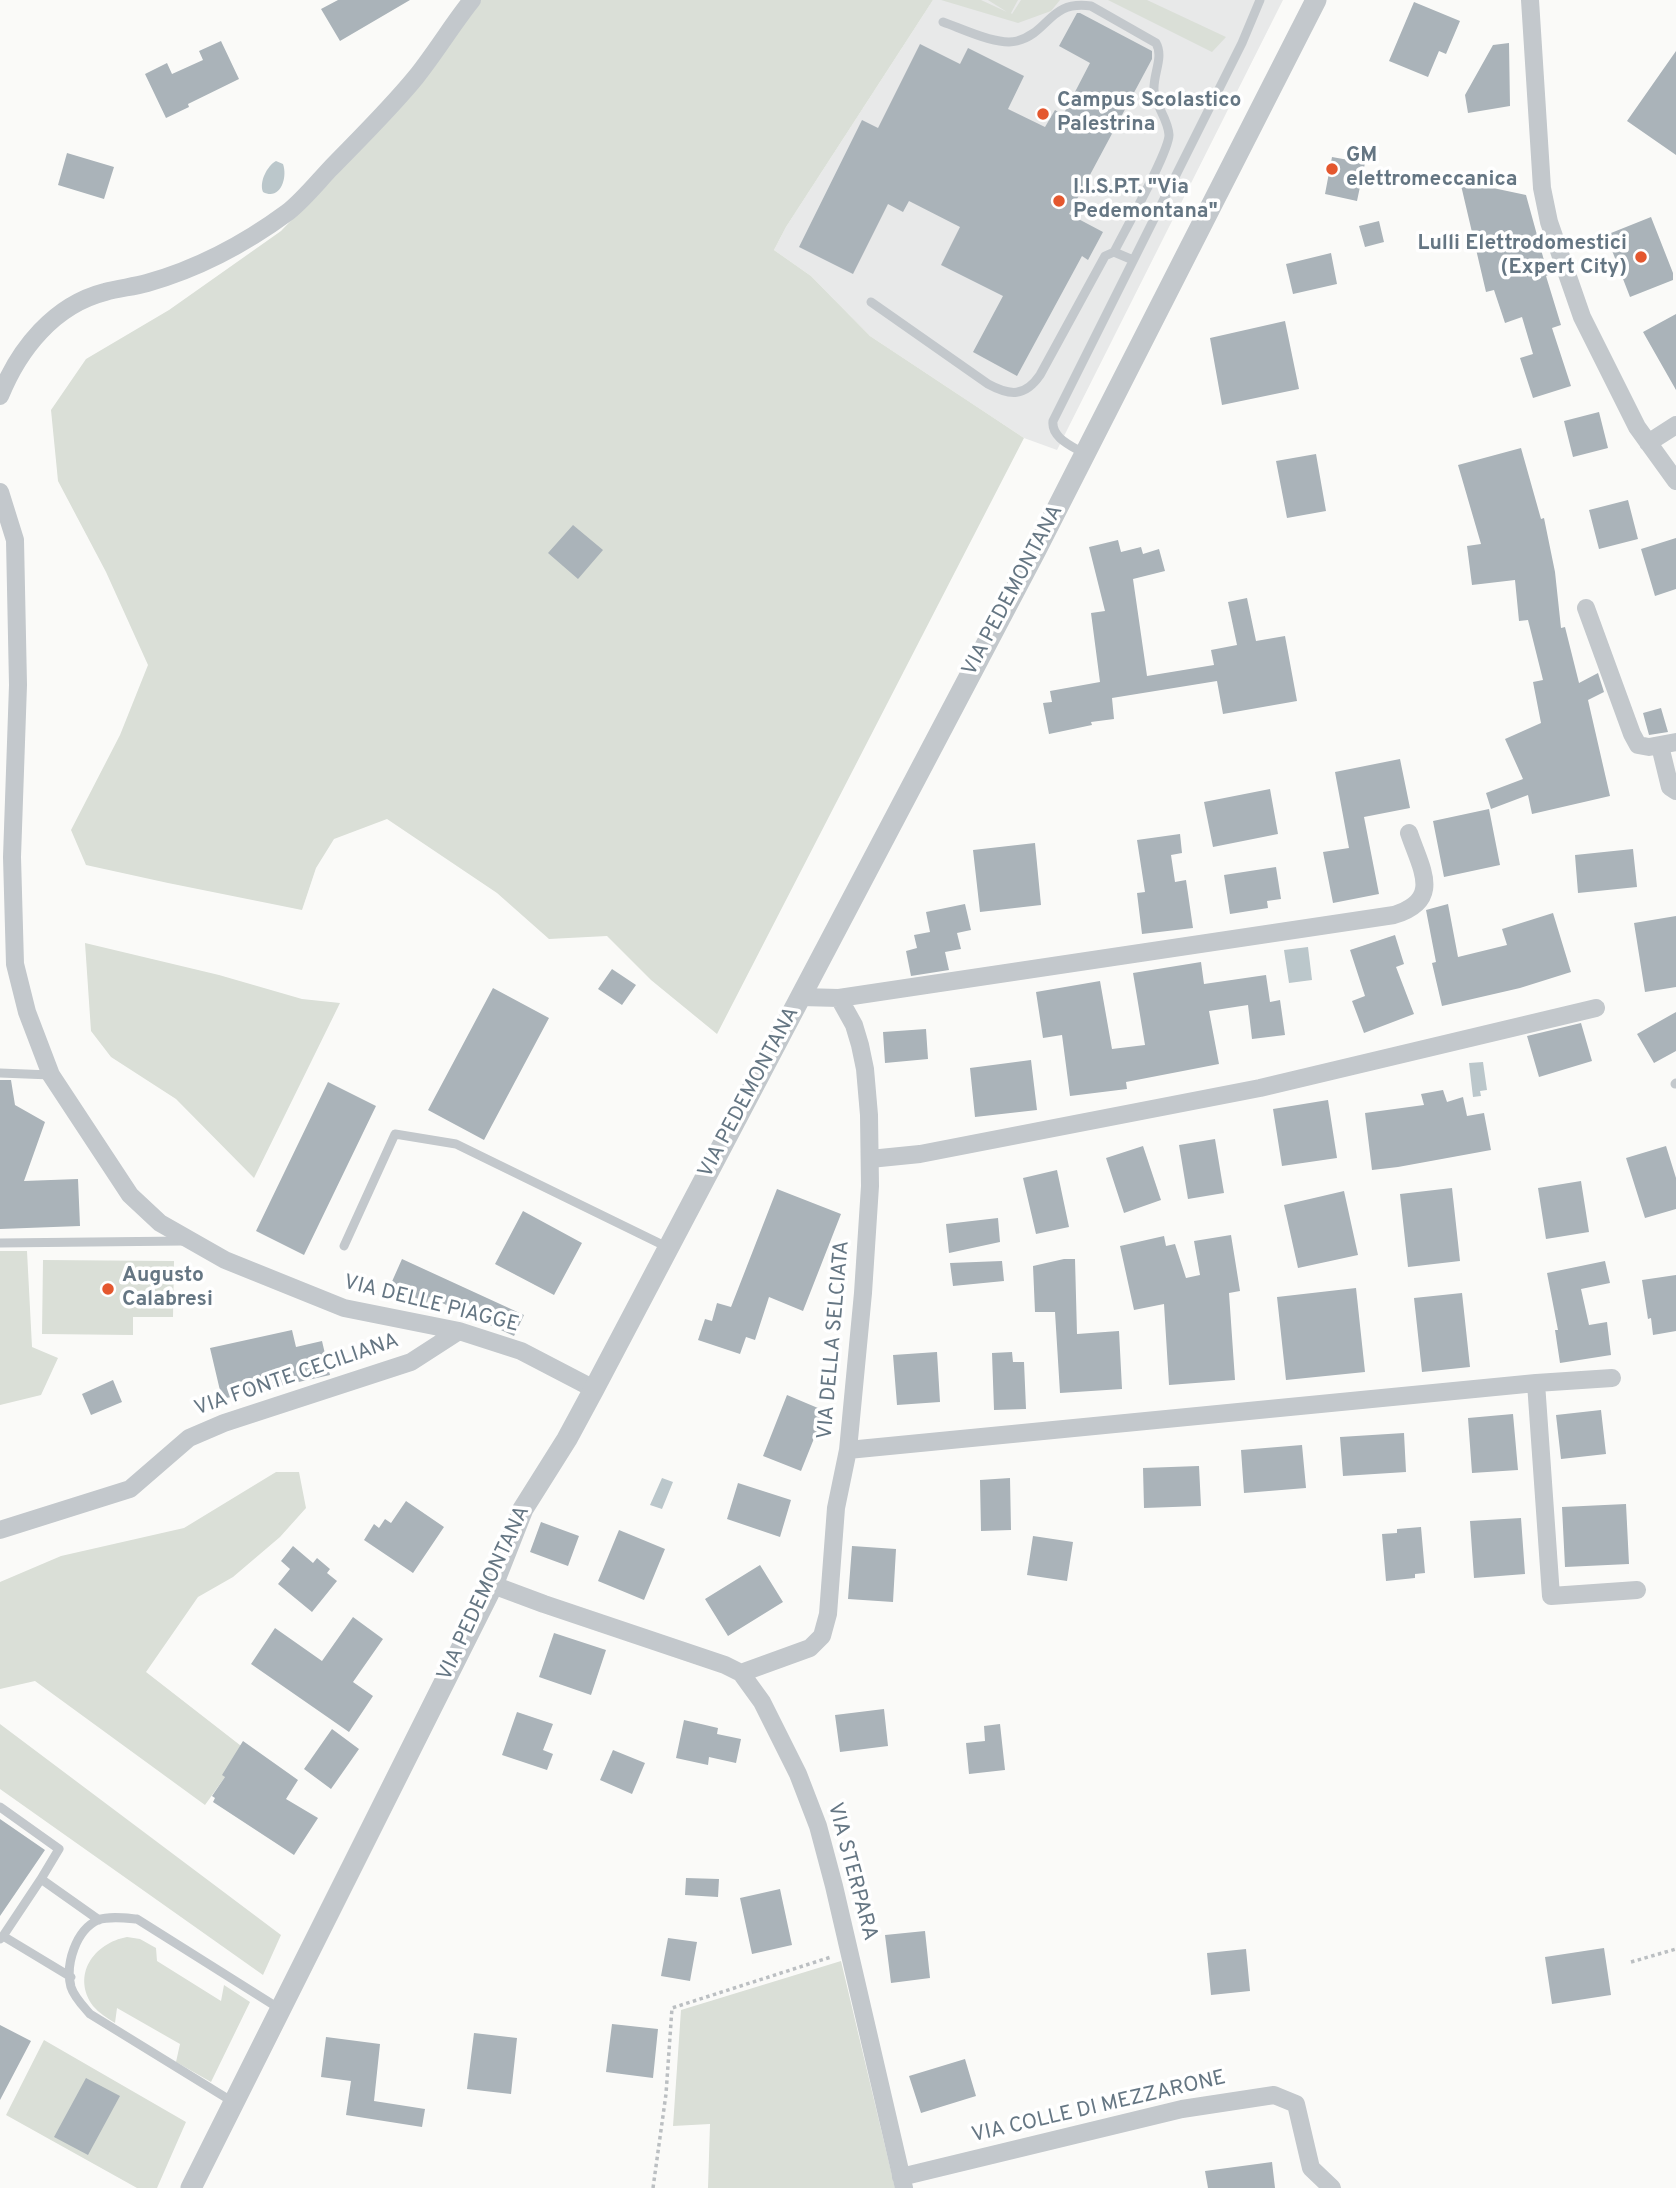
<!DOCTYPE html>
<html>
<head>
<meta charset="utf-8">
<style>
  body { margin:0 }
  canvas { display:block; background:#fafaf8 }
</style>
</head>
<body>
<canvas width="1676" height="2188"></canvas>
<script>
const g = document.querySelector('canvas').getContext('2d');
g.lineJoin = 'round';
function fillPath(path, color) {
  g.fillStyle = color;
  g.fill(path, 'evenodd');
}
function trace(path, color, width, dash) {
  g.strokeStyle = color;
  g.lineWidth = width;
  g.lineCap = dash ? 'butt' : 'round';
  g.setLineDash(dash || []);
  g.stroke(path);
}
function write(font, color, halo, rows, align = 'center') {
  g.font = font + ' Overpass,sans-serif';
  g.lineWidth = 7;
  g.setLineDash([]);
  g.textBaseline = 'middle';
  g.strokeStyle = halo;
  g.fillStyle = color;
  for (const [text, x, y, turn = 0] of rows) {
    g.save();
    g.translate(x, y);
    g.rotate((+turn || 0) * Math.PI / 180);
    g.textAlign = isNaN(turn) ? turn : align;
    if (halo) g.strokeText(text, 0, 0);
    g.fillText(text, 0, 0);
    g.restore();
  }
}
const built = new Path2D(`
  M933,0H1283L1057,450L1024,438L870,336L811,276L774,250L786,227Z`);
const green = new Path2D(`
  M480,0H933L786,227L774,250L811,276L870,336L1024,438L717,1034L651,980L607,936L549,939L497,893L387,819L334,839L316,868L302,910L168,883L86,865L71,830L120,735L148,665L106,572L58,481L51,410L86,359L169,310L281,231L397,111Z
  M941,0H981L1007,12L988,0H1018L1011,13L1012,14L1021,0H1060L1051,11L1018,23Z
  M1108,0H1147L1226,37L1212,52Z
  M85,943L219,975L302,999L340,1003L254,1178L176,1099L111,1057L91,1031Z
  M0,1251H27L32,1347L58,1358L41,1395L0,1405Z
  M43,1260L174,1261L173,1317H133V1335L42,1334Z
  M276,1472H299L306,1508L280,1537L233,1577L198,1597L146,1672L245,1749L205,1805L35,1681L0,1689V1582L61,1556L184,1528Z
  M0,1724L281,1935L263,1975L0,1789Z
  M127,1937L140,1939L156,1948L157,1961L221,2001L224,1985L250,2002L211,2082L176,2062L180,2044L117,2008L115,2023C107,2018 99,2013 93,2006C71,1975 94,1943 127,1937Z
  M841,1961L895,2188H708L710,2124L673,2126L681,2010Z
  M44,2040L186,2122L157,2188H137L6,2115Z`);
const water = new Path2D(`
  M276,161L283,164C288,178 280,201 263,192C259,182 267,166 276,161Z
  M1308,947L1312,980L1289,983L1284,950Z
  M1483,1062L1487,1090L1480,1091L1481,1096L1473,1097L1469,1063Z
  M662,1478L673,1482L662,1509L650,1505Z`);
const building = new Path2D(`
  M338,0H410L340,41L321,9Z
  M1414,2L1460,21L1446,54L1439,51L1428,77L1389,61Z
  M1077,13H1080L1152,51V59L1069,214L1103,232L1088,260L1082,256L1017,376L973,352L1003,296L941,265L960,227L909,201L903,212L888,204L853,274L799,247L862,120L878,128L920,44L960,64L968,48L1024,76L1008,109L1045,127L1055,110L1063,115L1090,63L1059,46Z
  M221,41L239,79L188,104L189,107L166,118L145,74L167,63L172,74L203,60L199,51Z
  M1509,43L1510,106L1468,113L1465,95L1493,45Z
  M1676,51V155L1627,121Z
  M67,153L114,167L104,199L58,185Z
  M1332,157L1365,163L1357,201L1325,194Z
  M1460,181L1526,195L1548,275L1546,276L1561,325L1552,328L1571,386L1533,398L1520,358L1533,354L1522,317L1505,323L1494,290L1486,292Z
  M1651,217L1673,273V280L1630,297L1606,235Z
  M1379,221L1384,242L1365,247L1359,226Z
  M1331,253L1337,284L1293,294L1286,264Z
  M1676,314V390L1643,332Z
  M1285,321L1299,389L1222,405L1210,338Z
  M1599,412L1608,448L1573,457L1564,421Z
  M1521,448L1541,519L1544,518L1555,572L1561,628L1565,627L1579,683L1598,673L1604,692L1588,700L1610,796L1532,814L1528,795L1491,809L1486,793L1523,779L1505,739L1541,723L1533,682L1543,680L1528,620L1519,621L1515,580L1472,585L1467,546L1481,544L1458,465Z
  M1316,454L1326,511L1287,518L1276,461Z
  M1628,500L1638,539L1599,549L1589,510Z
  M573,525L603,550L578,579L548,553Z
  M1676,538V589L1655,596L1641,549Z
  M1118,540L1121,552L1141,547L1143,554L1159,549L1165,571L1133,579L1147,676L1214,665L1211,650L1237,645L1228,602L1247,598L1256,641L1285,636L1297,701L1223,714L1217,681L1112,698L1114,719L1091,722L1092,725L1049,734L1043,703L1052,702L1050,691L1100,682L1091,613L1105,611L1089,547Z
  M1661,708L1668,732L1649,735L1643,713Z
  M1400,759L1410,808L1364,817L1379,894L1333,903L1323,852L1349,848L1335,772Z
  M1270,789L1278,834L1213,847L1204,802Z
  M1489,809L1500,865L1444,877L1433,821Z
  M1180,834L1182,853L1171,855L1175,882L1186,880L1193,928L1142,934L1137,893L1145,892L1137,840Z
  M1035,843L1041,905L980,912L973,850Z
  M1633,849L1637,887L1578,893L1575,855Z
  M1276,867L1281,899L1267,901L1268,908L1230,914L1224,875Z
  M965,904L971,930L957,933L961,949L945,952L949,970L911,976L906,951L917,948L914,935L930,932L926,912Z
  M1448,904L1458,957L1507,945L1502,929L1553,913L1571,972L1520,988L1442,1006L1432,963L1436,962L1426,910Z
  M1676,916V987L1645,992L1634,923Z
  M1395,935L1404,964L1396,967L1414,1014L1364,1033L1352,1001L1365,996L1350,950Z
  M1201,962L1204,984L1266,975L1270,1002L1280,1000L1285,1035L1252,1039L1248,1005L1209,1011L1219,1064L1126,1082L1127,1089L1070,1096L1062,1035L1043,1038L1036,992L1100,981L1112,1049L1145,1045L1133,973Z
  M612,969L636,985L622,1005L598,989Z
  M493,988L549,1018L484,1140L428,1110Z
  M1676,1012V1051L1654,1063L1637,1034Z
  M1581,1023L1592,1061L1539,1077L1527,1036Z
  M926,1029L928,1059L885,1063L883,1032Z
  M1031,1060L1037,1110L975,1117L970,1068Z
  M0,1080H11L15,1105L45,1122L24,1181L78,1179L80,1226L0,1229Z
  M328,1082L376,1106L304,1255L256,1231Z
  M1443,1090L1447,1102L1463,1097L1467,1116L1484,1113L1491,1150L1398,1167L1372,1170L1365,1113L1424,1105L1421,1094Z
  M1328,1100L1337,1158L1282,1166L1273,1109Z
  M1215,1139L1224,1193L1188,1199L1179,1145Z
  M1143,1146L1161,1200L1124,1213L1106,1158Z
  M1666,1146L1676,1178V1209L1645,1218L1626,1158Z
  M1057,1170L1069,1227L1036,1234L1023,1178Z
  M1581,1181L1589,1232L1546,1239L1538,1188Z
  M1452,1188L1460,1261L1408,1267L1400,1194Z
  M777,1189L841,1214L803,1311L769,1297L755,1340L746,1337L740,1354L698,1340L705,1319L712,1321L717,1303L731,1307Z
  M1344,1191L1358,1255L1298,1268L1284,1205Z
  M523,1211L582,1243L554,1295L495,1264Z
  M998,1218L1000,1242L949,1253L946,1224Z
  M1231,1235L1240,1291L1229,1293L1235,1380L1169,1385L1164,1304L1134,1310L1120,1246L1164,1236L1166,1246L1175,1244L1186,1278L1200,1275L1194,1241Z
  M402,1259L524,1315L514,1336L429,1297L427,1303L390,1286Z
  M1064,1259H1075L1077,1334L1119,1331L1122,1389L1060,1393L1055,1312H1035L1033,1266Z
  M1002,1261L1004,1281L953,1286L950,1263Z
  M1605,1261L1610,1283L1581,1289L1589,1325L1607,1322L1611,1355L1560,1363L1555,1330H1558L1547,1273Z
  M1676,1275V1331L1653,1335L1651,1318L1648,1319L1642,1280Z
  M1356,1288L1365,1372L1286,1380L1277,1297Z
  M1462,1293L1470,1367L1422,1372L1414,1298Z
  M292,1330L296,1347L322,1341L330,1375L222,1399L210,1348Z
  M937,1352L940,1402L897,1405L893,1355Z
  M1012,1352L1013,1362H1024L1026,1409L994,1410L992,1353Z
  M113,1380L122,1402L91,1415L82,1394Z
  M787,1395L825,1411L801,1471L763,1456Z
  M1601,1410L1606,1454L1561,1459L1556,1415Z
  M1513,1414L1518,1470L1472,1473L1468,1418Z
  M1404,1433L1406,1472L1343,1476L1340,1437Z
  M1302,1445L1306,1488L1244,1493L1241,1450Z
  M1199,1466L1201,1506L1144,1508L1143,1468Z
  M1010,1478L1011,1530L981,1531L980,1480Z
  M738,1483L791,1500L780,1537L727,1519Z
  M406,1501L444,1527L413,1573L364,1540L374,1524L379,1528L385,1519L391,1523Z
  M1626,1504L1629,1564L1565,1567L1562,1507Z
  M1521,1518L1525,1574L1474,1578L1470,1521Z
  M541,1522L579,1536L568,1566L530,1552Z
  M1421,1527L1425,1573L1415,1574V1578L1386,1581L1382,1534L1397,1533V1529Z
  M619,1530L665,1549L644,1600L598,1581Z
  M1033,1536L1073,1542L1067,1581L1027,1575Z
  M293,1546L313,1563L317,1558L330,1569L327,1573L337,1581L312,1612L278,1584L290,1569L281,1561Z
  M852,1546L896,1549L893,1602L848,1599Z
  M760,1565L783,1602L728,1636L705,1599Z
  M353,1617L383,1639L353,1682L373,1696L349,1732L251,1664L275,1628L322,1661Z
  M554,1633L606,1650L591,1695L539,1677Z
  M884,1709L888,1746L840,1752L835,1715Z
  M517,1712L553,1724L543,1750L553,1754L547,1770L502,1755Z
  M684,1720L718,1728L717,1734L741,1739L736,1763L709,1757L708,1765L676,1758Z
  M1000,1724L1005,1770L969,1774L966,1743L985,1741L984,1726Z
  M332,1729L359,1749L331,1789L304,1769Z
  M243,1741L298,1780L286,1799L318,1818L294,1855L213,1802L215,1798L212,1796L225,1777L222,1775Z
  M613,1750L645,1763L632,1794L600,1780Z
  M0,1819L45,1850L0,1916Z
  M686,1878L719,1879L718,1897L685,1895Z
  M780,1889L792,1945L752,1954L740,1898Z
  M925,1931L930,1978L891,1983L885,1935Z
  M668,1938L697,1942L690,1981L661,1976Z
  M1604,1948L1611,1995L1552,2004L1545,1957Z
  M1246,1949L1250,1991L1211,1995L1207,1953Z
  M612,2024L658,2029L653,2078L606,2072Z
  M0,2025L31,2041L0,2100Z
  M474,2033L517,2038L511,2094L467,2089Z
  M326,2037L380,2044L374,2101L425,2109L422,2127L346,2115L351,2081L321,2077Z
  M965,2059L976,2096L921,2113L909,2076Z
  M86,2078L120,2096L88,2155L54,2137Z
  M1272,2162L1275,2188H1208L1205,2171Z`);
const path = new Path2D(`
  M1631,1962L1676,1949
  M653,2188L666,2094L672,2008L831,1957`);
const service = new Path2D(`
  M943,22C963,29 997,46 1017,41C1050,32 1049,0 1091,6L1156,43C1164,57 1153,74 1154,90C1155,106 1168,118 1169,135C1169,152 1124,232 1114,252
  M871,302L988,384C1010,396 1025,397 1040,375L1105,256L1114,252L1133,260
  M1085,454C1072,446 1051,438 1053,421L1242,43L1260,0
  M0,1073L51,1075
  M1675,1084L1676,1083
  M0,1243L184,1241
  M344,1246L395,1134L456,1144L667,1247
  M0,1807L59,1849L41,1879L99,1920
  M3,1936L41,1879
  M0,1939L3,1936L71,1977
  M233,2102L90,2014C83,2006 74,1997 71,1987C65,1964 76,1930 98,1920C109,1916 125,1918 137,1919L280,2009`);
const minor = new Path2D(`
  M1530,0L1542,188L1549,222L1582,317L1637,427L1676,481
  M0,396C19,349 54,305 105,292C119,288 133,287 147,283C197,269 246,243 288,212C303,200 316,184 329,170C358,140 389,110 416,77C436,52 452,25 472,0
  M1648,443L1676,425
  M0,492L15,540L18,685L12,857L15,964L27,1012L51,1075L130,1195L160,1223L225,1260L344,1308L459,1331L521,1351L594,1389
  M1586,608L1632,734L1638,745L1649,747L1676,742
  M1660,746L1670,787L1676,791
  M839,998L1394,915C1443,900 1421,869 1409,833
  M870,1159L920,1154L1260,1088L1596,1008
  M1536,1383L1551,1596L1637,1590
  M848,1450L1536,1383L1612,1378
  M0,1530L130,1489L189,1438L224,1423L411,1362L459,1331
  M493,1585L544,1604L725,1665L741,1673L762,1702L798,1774L818,1826L834,1886L904,2188
  M741,1673L810,1648L822,1636L828,1614L836,1508L848,1450L863,1293L870,1186L869,1115L865,1069L860,1045L854,1025L839,998L801,997
  M901,2177L1182,2109L1274,2095L1296,2104L1311,2168L1332,2188`);
const tertiary = new Path2D(`
  M191,2188L493,1585L523,1509L567,1439L594,1389L1036,550L1316,0`);
const markers = [
  [1043,114,7,"#e4572e"],
  [1332,169,7,"#e4572e"],
  [1059,201,7,"#e4572e"],
  [1641,257,7,"#e4572e"],
  [108,1289,7,"#e4572e"]
];
const poiNames = [
  ["Campus Scolastico",1057,102],
  ["Palestrina",1057,126],
  ["GM",1346,157],
  ["elettromeccanica",1346,181],
  ["I.I.S.P.T. \"Via",1073,189],
  ["Pedemontana\"",1073,213],
  ["Lulli Elettrodomestici",1627,245,"right"],
  ["(Expert City)",1627,269,"right"],
  ["Augusto",122,1277],
  ["Calabresi",122,1301]
];
const streetNames = [
  ["VIA PEDEMONTANA",1014,591,-62],
  ["VIA PEDEMONTANA",750,1093,-62],
  ["VIA DELLE PIAGGE",431,1305,14],
  ["VIA DELLA SELCIATA",835,1340,-85],
  ["VIA FONTE CECILIANA",297,1376,-19],
  ["VIA PEDEMONTANA",485,1594,-65],
  ["VIA STERPARA",851,1872,75],
  ["VIA COLLE DI MEZZARONE",1099,2108,-13]
];
fillPath(built, '#e8e9e9');
fillPath(green, '#dadfd7');
fillPath(water, '#bbc7cb');
fillPath(building, '#aab3b9');
trace(path, '#bbbfc2', 3.5, [3.5, 3.5]);
trace(service, '#c3c8cc', 9);
trace(minor, '#c3c8cc', 18);
trace(tertiary, '#c3c8cc', 21);
for (const [x, y, r, color] of markers) {
  const dot = new Path2D();
  dot.arc(x, y, r, 0, 2 * Math.PI);
  g.fillStyle = color;
  g.fill(dot);
  trace(dot, '#fff', 2.5);
}
write('bold 21px', '#657683', '#fff', poiNames, 'left');
write('21px', '#657683', '#fff', streetNames);
</script>
</body>
</html>
